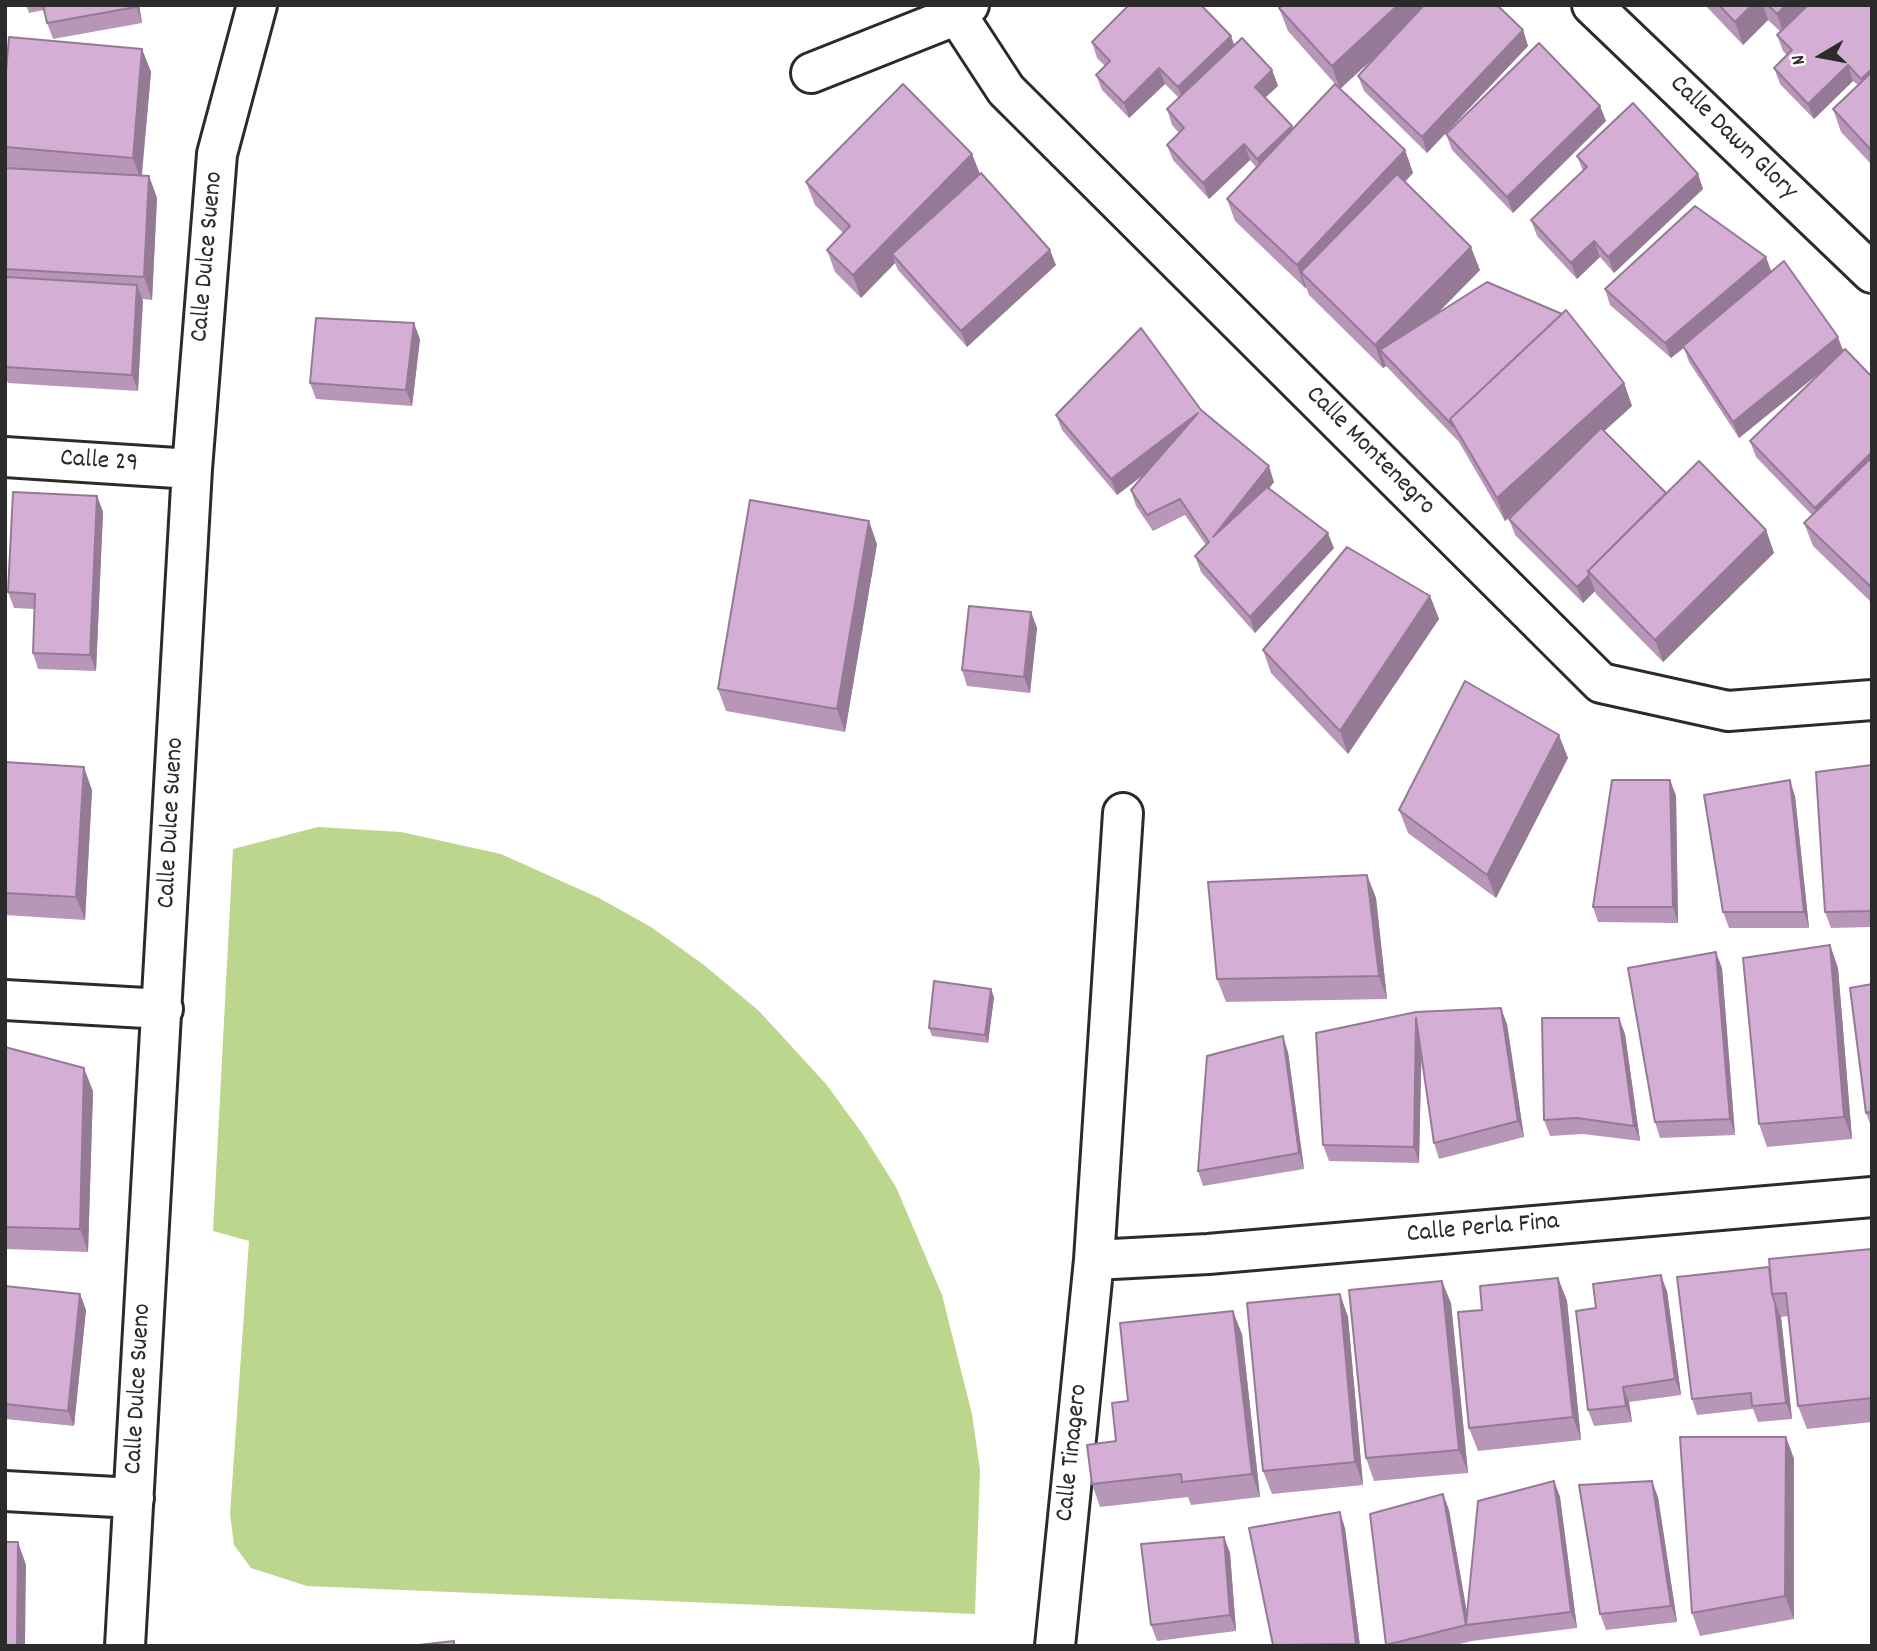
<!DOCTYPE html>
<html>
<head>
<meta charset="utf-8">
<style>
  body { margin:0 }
  #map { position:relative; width:1877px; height:1651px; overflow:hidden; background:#fff; font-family:Dekko,sans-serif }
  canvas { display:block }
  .frame { position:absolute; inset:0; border:7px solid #2b2b2b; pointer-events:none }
  .north { position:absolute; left:1786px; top:21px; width:70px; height:70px; -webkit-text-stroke:5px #fff; paint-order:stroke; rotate:260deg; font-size:19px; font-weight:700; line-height:28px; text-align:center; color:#2b2b2b }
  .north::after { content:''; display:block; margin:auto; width:24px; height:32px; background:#2b2b2b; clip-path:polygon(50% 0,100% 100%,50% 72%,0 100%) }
</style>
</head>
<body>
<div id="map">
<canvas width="1877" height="1651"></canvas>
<div class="frame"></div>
<div class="north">N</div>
</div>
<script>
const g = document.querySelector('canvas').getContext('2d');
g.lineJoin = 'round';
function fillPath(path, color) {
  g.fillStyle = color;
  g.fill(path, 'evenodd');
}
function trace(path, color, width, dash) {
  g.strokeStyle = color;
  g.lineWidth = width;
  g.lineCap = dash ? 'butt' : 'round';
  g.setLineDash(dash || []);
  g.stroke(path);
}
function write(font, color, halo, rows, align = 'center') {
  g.font = font + ' Dekko,sans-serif';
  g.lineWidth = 5;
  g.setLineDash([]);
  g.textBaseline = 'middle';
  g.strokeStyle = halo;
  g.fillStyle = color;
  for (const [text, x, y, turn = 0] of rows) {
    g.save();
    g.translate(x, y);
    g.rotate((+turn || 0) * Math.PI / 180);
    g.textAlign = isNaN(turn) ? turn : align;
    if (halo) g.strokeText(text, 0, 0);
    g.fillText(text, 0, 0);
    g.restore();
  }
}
const green = new Path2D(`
  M318,827L401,832L501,854L599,898L651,927L704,965L759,1011L826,1084L862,1133L896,1187L942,1295L972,1414L980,1470L975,1614L307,1586L251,1568L234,1545L230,1514L249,1241L213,1231L233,849Z`);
const minor = new Path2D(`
  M1592,5L1872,273
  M957,15L1006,90L1601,683L1728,711L1872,700
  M811,73L957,15L969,5
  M5,457L192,469
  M5,1000L163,1009
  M1094,1260L1208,1254L1872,1197
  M5,1491L134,1498
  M125,1646L192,469L217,154L257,5
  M1055,1646L1094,1260L1123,813`);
const wall = new Path2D(`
  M26,5H139L142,23L53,39L47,23L44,10L29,13Z
  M1705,5H1872V165L1841,132L1833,109L1858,85L1853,81L1814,119L1780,84L1774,68L1787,55L1783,51L1777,35L1781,32L1768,20L1743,45Z
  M1279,8L1523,30L1528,46L1427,153L1364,91L1358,76L1377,55L1340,89L1405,150L1413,173L1405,182L1480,270L1436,314L1624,383L1632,406L1604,431L1666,493L1766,530L1774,553L1663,662L1596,594L1595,591L1583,603L1515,535L1509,519L1535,494L1505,521L1459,442L1386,366L1383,368L1309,295L1306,287L1305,288L1235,221L1227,199L1256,167L1250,160L1209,199L1173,160L1167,145L1179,133L1172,125L1167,109L1179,98L1165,84L1129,118L1102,90L1096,75L1105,66L1097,58L1092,42L1234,46L1272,70L1278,86L1265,98L1293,128L1336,85L1288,31Z
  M142,49L151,72L142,175L149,176L157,198L152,300L142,299L138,391L8,383L5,376V168L8,169L5,162V83Z
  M1600,106L1606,121L1513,213L1452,150L1446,134Z
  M972,154L980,174L1056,265L967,347L898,270L895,263L861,298L835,272L827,250L843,233L815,205L806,182Z
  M1577,156L1698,174L1703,189L1614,273L1600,257L1577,279L1537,236L1531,220L1583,171Z
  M1771,272L1843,351L1872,377V603L1813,546L1804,523L1812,515L1756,457L1750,441L1827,367L1739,438L1689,362L1684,348L1671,358L1610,305L1605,289Z
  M420,339L412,406L316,399L310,383Z
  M1201,410L1274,482L1269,488L1334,548L1255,633L1201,572L1195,556L1206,545L1185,515L1153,531L1136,506L1131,490L1145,474L1117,495L1062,430L1056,415Z
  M97,496L103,512L96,671L38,669L33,653L35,609L14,608L8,592Z
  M877,544L845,732L726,711L718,689Z
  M1430,596L1439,619L1348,754L1271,673L1263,650Z
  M1031,612L1037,628L1030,693L967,686L962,670Z
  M1568,758L1496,898L1408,833L1399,810Z
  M5,762L92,790L85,920L5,915Z
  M1872,765V927L1831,928L1825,912Z
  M1670,780L1676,796L1678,923L1598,922L1593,907Z
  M1795,796L1809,928H1729L1723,912Z
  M1367,875L1376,898L1387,999L1226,1002L1217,979Z
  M1830,945L1838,968L1852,1139L1767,1147L1759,1124Z
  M1722,968L1735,1135L1660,1138L1655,1122Z
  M1872,984V1129L1866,1113Z
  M994,997L988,1043L932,1036L929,1028Z
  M1507,1024L1524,1137L1439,1159L1434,1143L1421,1056L1419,1163L1329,1161L1323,1145L1316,1033Z
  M1625,1034L1640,1141L1583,1134L1550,1136L1544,1120Z
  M5,1047L93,1091L88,1252L5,1249Z
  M1288,1052L1304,1169L1203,1186L1198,1171Z
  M1872,1251V1422L1807,1429L1798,1406L1788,1316L1781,1317L1792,1419L1758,1422L1753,1409L1697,1415L1692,1399L1769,1267Z
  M1558,1278L1567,1301L1581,1440L1478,1451L1469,1428L1482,1310Z
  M5,1286L80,1294L86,1310L74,1426L5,1419Z
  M1667,1291L1681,1395L1629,1402L1632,1422L1594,1426L1588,1410L1596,1308Z
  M1340,1294L1348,1317L1363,1485L1272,1494L1263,1471Z
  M1451,1303L1468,1473L1374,1481L1366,1458Z
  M1242,1334L1260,1497L1191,1505L1188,1497L1100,1507L1092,1484L1116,1441L1128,1401Z
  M1786,1437L1794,1459V1619L1700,1636L1692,1613Z
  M1554,1481L1560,1497L1577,1628L1472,1641L1451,1646H1387L1370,1514L1443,1494L1449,1510L1467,1614Z
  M1658,1497L1677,1622L1606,1630L1600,1614Z
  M1345,1528L1360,1646H1273Z
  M1224,1537L1230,1553L1236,1631L1157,1641L1151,1625Z`);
const shadedWall = new Path2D(`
  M136,5H139L142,23Z
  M1398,5H1431L1340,89L1332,66Z
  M1752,5H1763L1768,20L1743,45L1735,22Z
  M1786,5H1818L1785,37L1777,14Z
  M1523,30L1528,46L1427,153L1422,137Z
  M1231,36L1237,52L1184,103L1178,87Z
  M142,49L151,72L141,181L133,158Z
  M1848,65L1853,81L1814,119L1808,104Z
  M1159,68L1165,84L1129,118L1124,103Z
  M1872,69V90L1867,95L1861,79Z
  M1272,70L1278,86L1260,102L1255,87Z
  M1600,106L1606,121L1513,213L1507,197Z
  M1292,126L1298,142L1263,175L1257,159Z
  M1244,144L1250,160L1209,199L1203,183Z
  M1405,150L1413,173L1311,282L1301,272L1306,287L1305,288L1297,265Z
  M972,154L981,177L892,254L895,263L861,298L853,275Z
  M1698,174L1703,189L1614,273L1608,257Z
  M149,176L157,198L152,300L144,277Z
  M1594,241L1600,257L1577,279L1571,263Z
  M1471,247L1480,270L1391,361L1380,350L1386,366L1383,368L1375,345Z
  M1050,250L1056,265L967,347L961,331Z
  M1766,257L1772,273L1671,358L1665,343Z
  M137,285L143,301L138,391L132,375Z
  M414,323L420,339L412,406L406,390Z
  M1838,337L1844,353L1739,438L1733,422Z
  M1624,383L1632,406L1505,521L1497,498Z
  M1198,413L1204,428L1117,495L1111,479Z
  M1872,452V474L1821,524L1815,508Z
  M1269,466L1274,482L1219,553L1213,537Z
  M97,496L103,512L96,671L90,655Z
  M869,521L877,544L845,732L837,709Z
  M1766,530L1774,553L1663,662L1655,640Z
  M1328,533L1334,548L1255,633L1250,617Z
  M1589,575L1595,591L1583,603L1577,587Z
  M1430,596L1439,619L1348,754L1340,731Z
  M1031,612L1037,628L1030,693L1024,677Z
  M1559,735L1568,758L1496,898L1487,875Z
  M84,767L92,790L85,920L76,897Z
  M1670,780L1676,796L1678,923L1673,907Z
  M1790,780L1795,796L1809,928L1804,912Z
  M1367,875L1376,898L1387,999L1379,976Z
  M1830,945L1838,968L1852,1139L1844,1117Z
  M1716,952L1722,968L1735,1135L1730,1119Z
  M991,989L994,997L988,1043L985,1035Z
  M1501,1008L1507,1024L1524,1137L1518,1121Z
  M1416,1018L1422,1034L1419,1163L1414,1147Z
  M1619,1018L1625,1034L1640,1141L1634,1126Z
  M1283,1036L1288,1052L1304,1169L1299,1153Z
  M84,1068L93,1091L88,1252L80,1229Z
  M1661,1275L1667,1291L1681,1395L1675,1379Z
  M1558,1278L1567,1301L1581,1440L1573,1417Z
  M1442,1281L1451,1303L1468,1473L1459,1450Z
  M80,1294L86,1310L74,1426L68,1411Z
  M1340,1294L1348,1317L1363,1485L1355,1462Z
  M1775,1303L1781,1317L1792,1419L1786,1403Z
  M1233,1311L1242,1334L1260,1497L1252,1474Z
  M1623,1387L1629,1402L1632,1422L1626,1406Z
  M1786,1437L1794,1459V1619L1785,1596Z
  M1554,1481L1560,1497L1577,1628L1571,1612Z
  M1652,1481L1658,1497L1677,1622L1671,1606Z
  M1443,1494L1449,1510L1469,1624L1466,1625Z
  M1340,1512L1345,1528L1360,1646H1357L1356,1644Z
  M1224,1537L1230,1553L1236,1631L1230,1615Z
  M18,1542L26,1565L25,1646H17Z`);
const building = new Path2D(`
  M43,5H136V7L47,23Z
  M1129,5H1201L1231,36L1178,87L1159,68L1124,103L1096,75L1110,61L1092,42Z
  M1283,5H1398L1332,66L1279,8Z
  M1424,5H1497L1523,30L1422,137L1358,76Z
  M1719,5H1752L1735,22Z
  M1768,5H1786L1777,14Z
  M1808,5H1872V69L1861,79L1848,65L1808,104L1774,68L1792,50L1777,35Z
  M9,37L142,49L133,158L5,147V83Z
  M1242,38L1272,70L1255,87L1292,126L1257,159L1244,144L1203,183L1167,145L1184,128L1167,109Z
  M1539,43L1600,106L1507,197L1446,134Z
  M1872,72V151L1833,109Z
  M903,84L972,154L853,275L827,250L850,226L806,182Z
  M1335,84L1405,150L1297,265L1227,199Z
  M1633,103L1698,174L1608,257L1594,241L1571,263L1531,220L1587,167L1577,156Z
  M5,168L149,176L144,277L5,269Z
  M981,173L1050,250L961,331L892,254Z
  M1397,174L1471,247L1375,345L1301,272Z
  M1695,206L1766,257L1665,343L1605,289Z
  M1784,261L1838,337L1733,422L1683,346Z
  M6,277L137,285L132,375L5,367V301Z
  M1487,282L1562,314L1450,419L1453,426L1380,350Z
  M1566,310L1624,383L1497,498L1450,419Z
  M316,318L414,323L406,390L310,383Z
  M1141,328L1201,410L1269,466L1213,537L1267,487L1328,533L1250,617L1195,556L1209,542L1180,499L1147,515L1131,490L1198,413L1111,479L1056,415Z
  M1845,349L1872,377V452L1815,508L1750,441Z
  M1601,428L1666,493L1588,571L1589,575L1577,587L1509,519Z
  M1872,457V588L1804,523Z
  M1699,461L1766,530L1655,640L1588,571Z
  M13,492L97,496L90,655L33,653L35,594L8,592Z
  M750,500L869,521L837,709L718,689Z
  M1347,547L1430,596L1340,731L1263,650Z
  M969,606L1031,612L1024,677L962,670Z
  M1465,681L1559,735L1487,875L1399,810Z
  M5,762L84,767L76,897L5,893Z
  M1872,765V911L1825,912L1816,772Z
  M1612,780H1670L1673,907H1593Z
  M1790,780L1804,912H1723L1704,795Z
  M1367,875L1379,976L1217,979L1208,882Z
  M1830,945L1844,1117L1759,1124L1743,958Z
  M1716,952L1730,1119L1655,1122L1628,968Z
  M934,981L991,989L985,1035L929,1028Z
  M1872,984V1111L1866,1113L1850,988Z
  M1501,1008L1518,1121L1434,1143L1416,1018L1414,1147L1323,1145L1316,1033L1416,1012Z
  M1542,1018H1619L1634,1126L1577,1118L1544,1120Z
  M1283,1036L1299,1153L1198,1171L1207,1056Z
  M5,1047L84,1068L80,1229L5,1227Z
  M1871,1249L1872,1398L1798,1406L1786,1293L1772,1294L1769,1259Z
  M1769,1267L1772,1294L1775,1303L1786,1403L1752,1406L1751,1393L1692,1399L1677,1277Z
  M1661,1275L1675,1379L1623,1387L1626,1406L1588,1410L1576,1311L1596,1308L1593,1284Z
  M1558,1278L1573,1417L1469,1428L1458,1312L1482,1310L1480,1286Z
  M1442,1281L1459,1450L1366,1458L1349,1290Z
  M5,1286L80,1294L68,1411L5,1404Z
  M1340,1294L1355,1462L1263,1471L1247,1303Z
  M1233,1311L1252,1474L1182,1482L1181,1474L1092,1484L1087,1445L1116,1441L1112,1403L1128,1401L1120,1323Z
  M1680,1437H1786L1785,1596L1692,1613Z
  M1554,1481L1571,1612L1466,1625L1386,1645L1370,1514L1443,1494L1466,1625L1478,1501Z
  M1652,1481L1671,1606L1600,1614L1579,1485Z
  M1340,1512L1356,1644L1273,1645L1249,1528Z
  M1224,1537L1230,1615L1151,1625L1141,1544Z
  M5,1542H18L17,1646H5Z
  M454,1641V1646H409Z`);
const streetNames = [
  ["Calle Dawn Glory",1732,139,44],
  ["Calle Dulce Sueno",209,257,-85],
  ["Calle Montenegro",1369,452,45],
  ["Calle 29",99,463,4],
  ["Calle Dulce Sueno",173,823,-87],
  ["Calle Perla Fina",1483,1230,-5],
  ["Calle Dulce Sueno",140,1389,-87],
  ["Calle Tinagero",1074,1453,-84]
];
fillPath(green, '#bdd68d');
trace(minor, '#2b2b2b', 44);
trace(minor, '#fff', 38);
fillPath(wall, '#b796b8');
fillPath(shadedWall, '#957a96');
fillPath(building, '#d5aed6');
trace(building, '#957a96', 2);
write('26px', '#2b2b2b', '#fff', streetNames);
</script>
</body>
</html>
